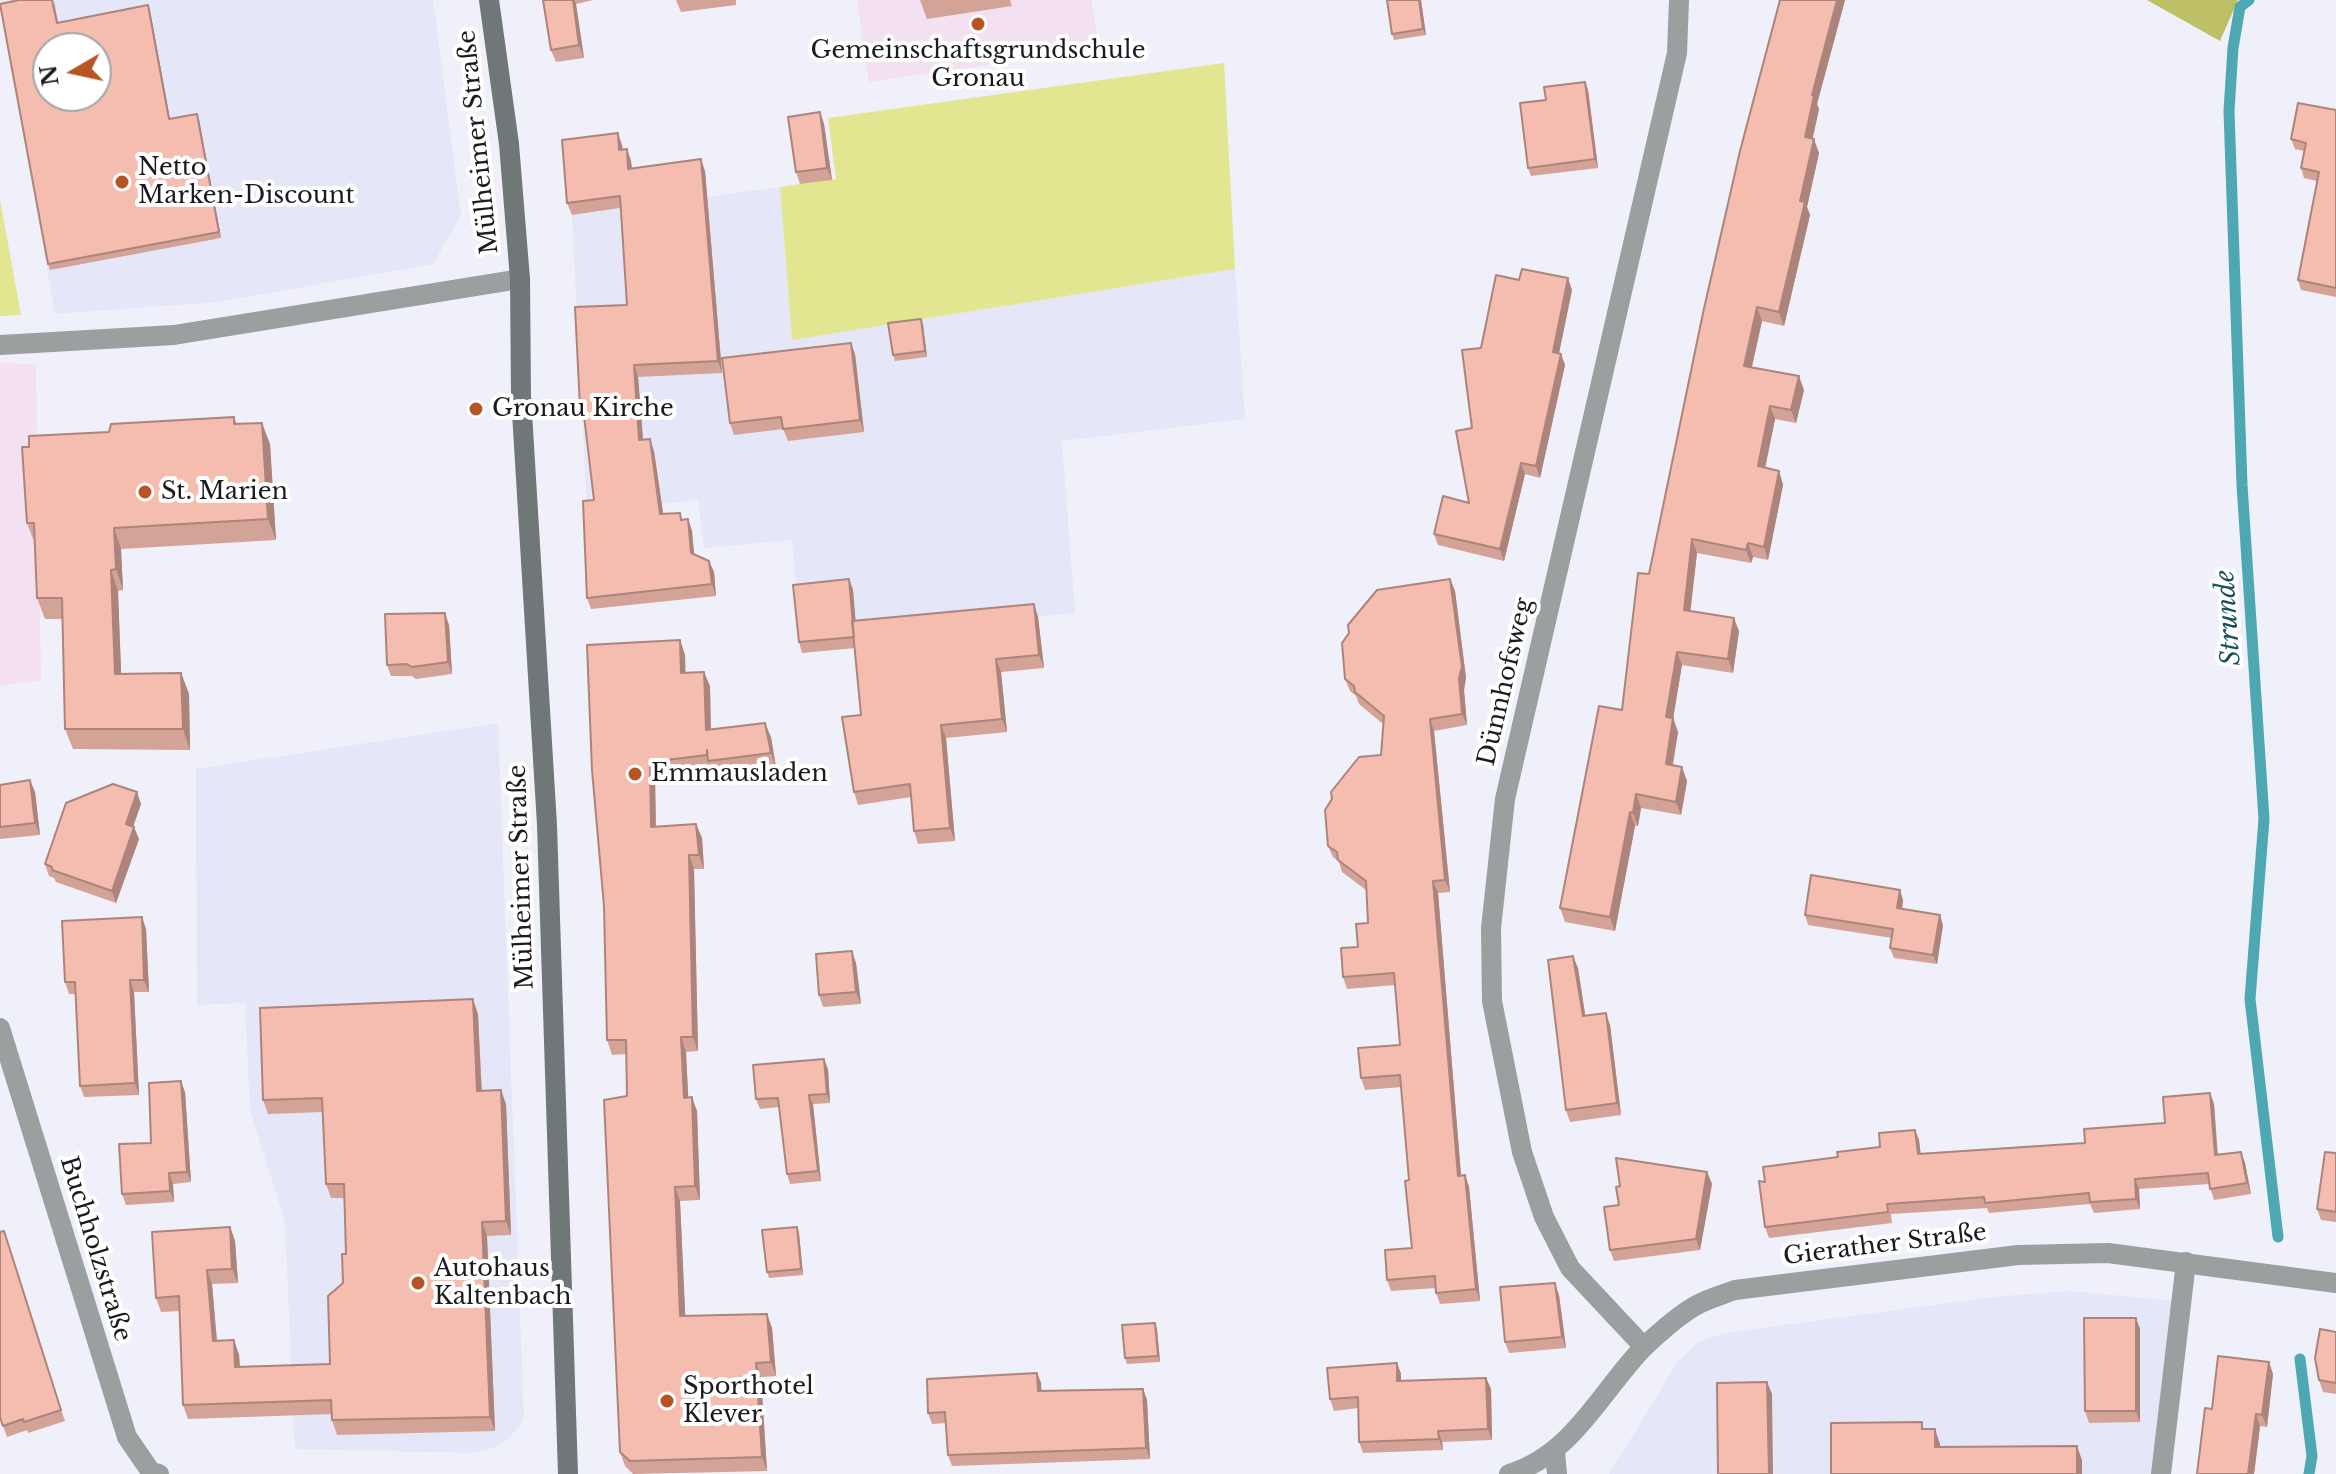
<!DOCTYPE html>
<html>
<head>
<meta charset="utf-8">
<style>
  body { margin:0 }
  #map { position:relative; width:2336px; height:1474px; overflow:hidden; background:#eff0f9; font-family:"Libre Baskerville",serif }
  canvas { display:block }
  .north { position:absolute; left:32px; top:32px; width:80px; height:80px; box-sizing:border-box; background:#fff; border:2px solid #a4a4a5; border-radius:50%; rotate:261deg; font-size:22px; font-weight:700; line-height:32px; text-align:center; color:#1b1b1f }
  .north::after { content:''; display:block; margin:auto; width:28px; height:36px; background:#b85324; clip-path:polygon(50% 0,100% 100%,50% 72%,0 100%) }
</style>
</head>
<body>
<div id="map">
<canvas width="2336" height="1474"></canvas>
<div class="north">N</div>
</div>
<script>
const g = document.querySelector('canvas').getContext('2d');
g.lineJoin = 'round';
function fillPath(path, color) {
  g.fillStyle = color;
  g.fill(path, 'evenodd');
}
function trace(path, color, width, dash) {
  g.strokeStyle = color;
  g.lineWidth = width;
  g.lineCap = dash ? 'butt' : 'round';
  g.setLineDash(dash || []);
  g.stroke(path);
}
function write(font, color, halo, rows, align = 'center') {
  g.font = font + ' "Libre Baskerville",serif';
  g.lineWidth = 8;
  g.setLineDash([]);
  g.textBaseline = 'middle';
  g.strokeStyle = halo;
  g.fillStyle = color;
  for (const [text, x, y, turn = 0] of rows) {
    g.save();
    g.translate(x, y);
    g.rotate((+turn || 0) * Math.PI / 180);
    g.textAlign = isNaN(turn) ? turn : align;
    if (halo) g.strokeText(text, 0, 0);
    g.fillText(text, 0, 0);
    g.restore();
  }
}
const built = new Path2D(`
  M0,0H433L461,216L433,264L218,302L55,314ZM48,48H96V96H48Z
  M780,187L792,340L1235,269L1245,419L1062,441L1075,613L801,639L792,540L704,548L698,500L587,512L572,215Z
  M498,723L524,1420L511,1436L496,1447L473,1453L295,1449L285,1222L250,1110L245,1003L197,1005L196,769Z
  M2068,1291L2175,1301L2154,1474H1609L1677,1363L1698,1342L1725,1333L1993,1297Z`);
const education = new Path2D(`
  M857,0H1091L1100,49L869,82Z
  M0,363L36,364L41,680L0,686Z`);
const green = new Path2D(`
  M1224,63L1235,269L792,340L780,187L836,179L828,118Z
  M0,200L21,315L0,316Z`);
const forest = new Path2D(`
  M2147,0H2238L2220,41Z`);
const stream = new Path2D(`
  M2249,0L2240,7L2233,48L2229,111L2242,485L2264,819L2250,999L2278,1237
  M2300,1359L2312,1456L2309,1474`);
const minor = new Path2D(`
  M0,345L174,335L520,279
  M1644,1347L1570,1268L1544,1217L1522,1152L1492,1001L1491,928L1505,799L1677,53L1679,0
  M1555,1452L1557,1474
  M2161,1474L2186,1262`);
const tertiary = new Path2D(`
  M0,1028L127,1437L151,1472L159,1474
  M1509,1474C1572,1455 1600,1393 1642,1349C1655,1336 1679,1315 1695,1306C1707,1299 1722,1295 1735,1290L2018,1255L2108,1253L2336,1283`);
const secondary = new Path2D(`
  M489,0L509,144L520,279L521,396L547,825L568,1474`);
const wall = new Path2D(`
  M54,0L58,22L150,11L170,119L199,120L221,238L50,270L48,264Z
  M543,0H593L576,4L584,58L556,62L551,50Z
  M676,0H736V5L681,12Z
  M920,0H1010L1012,6L927,19Z
  M1387,0H1421L1426,35L1394,40L1392,34Z
  M1780,0H1845L1817,104L1819,109L1812,139L1819,153L1807,207L1810,215L1784,326L1762,321L1752,367L1804,390L1796,423L1775,419L1765,467L1779,471L1783,485L1768,560L1753,557L1751,563L1697,553L1690,611L1739,631L1733,673L1682,665L1673,718L1678,732L1673,766L1687,781L1681,815L1641,808L1638,826H1635L1615,931L1565,922L1560,908L1622,710L1649,574Z
  M1585,82L1588,90L1598,168L1531,176L1528,168L1546,100Z
  M2336,110V297L2301,290L2298,280L2317,181L2304,178L2301,168L2304,151L2295,149L2291,139Z
  M820,112L824,124L832,180L800,184L796,172Z
  M622,145L623,149H627L631,161L632,169L705,171L722,373L638,377L643,440L654,451L663,514L682,520L688,519L692,531L694,554L709,561L714,572L716,596L591,609L587,598L594,500L584,419L580,407L627,305L620,208L572,215L567,203Z
  M1572,290L1559,353L1561,354L1565,365L1540,478L1525,474L1504,561L1438,545L1434,534L1469,503L1472,428L1481,348Z
  M923,325L927,357L895,361L893,355Z
  M855,354L864,432L788,441L783,429L734,435L730,423Z
  M234,417L237,424L270,444L276,540L121,549L123,590L118,591L121,674L181,673L189,694L190,750L73,749L65,729L63,619H45L37,598L35,544L27,523L29,447L109,432Z
  M849,579L853,590L855,621L1034,604L1038,617L1044,668L1001,672L1007,732L946,738L955,841L918,844L914,831L911,797L858,805L854,792L861,715L855,648L802,653L799,642Z
  M1450,579L1455,591L1466,678L1464,690L1467,725L1434,731L1450,892L1438,893L1461,1175H1465L1469,1187L1480,1301L1440,1304L1436,1293V1288L1391,1291L1387,1280L1412,1248L1409,1180L1401,1087L1365,1090L1361,1078L1400,1045L1395,985L1347,989L1343,977L1358,947L1368,923L1366,890L1342,872L1339,862L1333,857L1328,846L1381,755L1383,724L1359,704L1356,696L1350,691L1345,679L1349,633Z
  M449,625L452,674L416,679L412,676H391L387,665Z
  M680,640L685,655V673L710,686L711,730L771,737L776,767L713,775L711,770L655,776L656,827L696,824L702,838L704,869H694L698,1051L686,1052L688,1098L697,1111L700,1200L680,1201L685,1316L772,1328L776,1376L761,1377L767,1471L633,1474L625,1466L620,1452L627,1096L626,1054L612,1055L607,1040L604,906Z
  M0,785L35,792L40,835L0,839Z
  M141,804L133,827L139,839L116,903L56,882L54,878L49,876L45,864Z
  M1903,900L1902,909L1943,925L1937,964L1894,958L1890,948L1892,938L1808,925L1805,915Z
  M142,917L146,929L149,992H134L139,1095L84,1097L80,1086L76,994H69L65,982Z
  M856,963L861,1004L823,1007L819,995Z
  M1578,968L1585,1015L1610,1025L1621,1115L1570,1122L1566,1110Z
  M478,1014L482,1091L506,1104L511,1235L487,1236L495,1431L337,1435L332,1420V1414L188,1419L183,1405L180,1311L161,1312L156,1298L230,1227L235,1241L238,1283L212,1284L217,1341L234,1340L239,1355L240,1367L330,1364L346,1254L344,1198H331L326,1184L323,1112L268,1114L263,1100Z
  M828,1069L830,1103L813,1104L821,1181L790,1184L787,1174L779,1107L760,1109L756,1099Z
  M185,1092L191,1182L173,1184L174,1202L126,1205L122,1194L151,1143Z
  M2210,1093L2214,1104L2218,1154L2241,1152L2245,1163L2251,1194L2214,1200L2209,1184L2139,1189L2140,1209L2094,1213L2090,1204L1989,1213L1987,1208L1891,1214L1892,1223L1769,1238L1765,1227V1182L1838,1157L1880,1147L1915,1130L1919,1140L1920,1154L2085,1143L2165,1123Z
  M2336,1153V1222L2321,1220L2317,1209Z
  M1707,1172L1712,1184L1700,1250L1614,1261L1610,1250L1619,1205Z
  M797,1227L799,1233L803,1275L769,1278L767,1272Z
  M0,1232L65,1421L28,1433L27,1430L7,1437L0,1417Z
  M1559,1295L1566,1348L1509,1353L1505,1342Z
  M2136,1318L2140,1329V1422L2089,1423L2085,1411Z
  M1157,1329L1160,1362L1127,1364L1125,1358Z
  M2336,1332V1394L2323,1392L2319,1380Z
  M1397,1363L1401,1374V1381L1486,1378L1491,1389L1492,1440L1442,1442L1443,1450L1363,1453L1359,1442L1358,1408L1334,1411L1330,1399Z
  M1037,1373L1041,1383V1391L1143,1389L1147,1400L1150,1459L952,1466L948,1455L946,1423L932,1424L928,1413Z
  M2273,1374L2267,1427L2260,1426L2254,1474H2197L2212,1409Z`);
const shadedWall = new Path2D(`
  M573,0H574L576,4L584,58L579,45Z
  M1419,0H1421L1426,35L1423,29Z
  M1837,0H1845L1817,104L1819,109L1810,151L1805,137L1812,95Z
  M148,5L150,11L171,125L169,119Z
  M1585,82L1588,90L1598,168L1595,159Z
  M820,112L824,124L832,180L827,168Z
  M197,114L199,120L221,238L219,232Z
  M618,133L622,145L623,161L619,150Z
  M1814,139L1819,153L1807,207L1810,215L1784,326L1779,312L1800,201Z
  M627,149L631,161L633,181L628,169Z
  M701,159L705,171L722,373L718,361Z
  M1568,278L1572,290L1557,363L1553,352Z
  M1757,307L1762,321L1749,379L1744,366Z
  M921,319L923,325L927,357L925,351Z
  M851,343L855,354L864,432L860,420Z
  M1561,354L1565,365L1540,478L1536,466Z
  M634,365L638,377L644,452L639,440Z
  M1799,376L1804,390L1796,423L1791,410Z
  M1770,406L1775,419L1763,479L1758,466Z
  M262,423L270,444L276,540L268,519Z
  M650,439L654,451L665,526L660,514Z
  M1521,463L1525,474L1504,561L1500,549Z
  M1779,471L1783,485L1768,560L1764,547Z
  M688,519L692,531L695,564L691,553Z
  M114,528L121,549L123,590L116,569Z
  M1692,539L1697,553L1689,624L1684,610Z
  M1748,543L1753,557L1751,563L1746,550Z
  M709,561L714,572L716,596L712,584Z
  M111,570L118,591L122,695L115,674Z
  M849,579L853,590L858,648L854,637Z
  M1450,579L1455,591L1466,678L1464,690L1467,725L1462,714Z
  M1034,604L1038,617L1044,668L1039,655Z
  M445,613L449,625L452,674L448,662Z
  M1734,618L1739,631L1733,673L1728,659Z
  M680,640L685,655L686,687L681,673Z
  M1677,652L1682,665L1671,731L1666,717Z
  M996,659L1001,672L1007,732L1002,719Z
  M704,672L710,686L711,745L706,730Z
  M181,673L189,694L190,750L183,729Z
  M1673,718L1678,732L1670,778L1666,764Z
  M1430,719L1434,731L1450,892L1445,880Z
  M765,723L771,737L776,767L771,753Z
  M941,725L946,738L955,841L950,828Z
  M650,762L655,776L656,841L651,827Z
  M1682,767L1687,781L1681,815L1676,802Z
  M30,780L35,792L40,835L35,823Z
  M137,792L141,804L130,835L126,824Z
  M1636,794L1641,808L1638,826L1633,813Z
  M1630,812L1635,826L1615,931L1610,917Z
  M696,824L702,838L704,869L699,855Z
  M134,827L139,839L116,903L112,891Z
  M689,855L694,869L698,1051L693,1037Z
  M1433,881L1438,893L1462,1187L1458,1176Z
  M1900,890L1903,900L1901,918L1897,908Z
  M1940,915L1943,925L1937,964L1933,955Z
  M142,917L146,929L149,992L144,980Z
  M852,951L856,963L861,1004L856,992Z
  M1573,956L1578,968L1587,1027L1583,1016Z
  M130,980L134,992L139,1095L135,1083Z
  M473,999L478,1014L482,1105L477,1091Z
  M1606,1013L1610,1025L1621,1115L1617,1103Z
  M681,1037L686,1052L689,1112L684,1098Z
  M824,1059L828,1069L830,1103L827,1094Z
  M181,1081L185,1092L191,1182L187,1172Z
  M501,1090L506,1104L511,1235L506,1221Z
  M2210,1093L2214,1104L2218,1165L2215,1155Z
  M809,1095L813,1104L821,1181L818,1171Z
  M692,1097L697,1111L700,1200L695,1186Z
  M1915,1130L1919,1140L1922,1164L1918,1154Z
  M2241,1152L2245,1163L2251,1194L2247,1183Z
  M1707,1172L1712,1184L1700,1250L1696,1239Z
  M169,1173L173,1184L174,1202L170,1191Z
  M1465,1175L1469,1187L1480,1301L1476,1289Z
  M2135,1179L2139,1189L2140,1209L2136,1199Z
  M675,1187L680,1201L686,1330L680,1316Z
  M482,1222L487,1236L495,1431L490,1417Z
  M230,1227L235,1241L238,1283L232,1269Z
  M797,1227L799,1233L803,1275L801,1269Z
  M207,1270L212,1284L218,1355L213,1341Z
  M1555,1283L1559,1295L1566,1348L1562,1337Z
  M767,1314L772,1328L776,1376L771,1362Z
  M2136,1318L2140,1329V1422L2136,1411Z
  M1155,1323L1157,1329L1160,1362L1158,1356Z
  M234,1340L239,1355L241,1381L235,1367Z
  M2269,1362L2273,1374L2267,1427L2262,1415Z
  M756,1363L761,1377L767,1471L762,1457Z
  M1397,1363L1401,1374V1392L1397,1381Z
  M1037,1373L1041,1383L1042,1402L1038,1391Z
  M1486,1378L1491,1389L1492,1440L1488,1429Z
  M1767,1382L1772,1394L1773,1474H1769Z
  M1143,1389L1147,1400L1150,1459L1146,1448Z
  M2256,1414L2260,1426L2254,1474H2248Z
  M1935,1429L1940,1444L1941,1462L1935,1447Z
  M1438,1431L1442,1442L1443,1450L1439,1439Z
  M2077,1446L2082,1460V1474H2077Z`);
const building = new Path2D(`
  M19,0H52L57,23L148,5L169,119L197,114L219,232L48,264L0,4ZM48,48H96V96H48Z
  M543,0H573L579,45L551,50Z
  M1387,0H1419L1423,29L1392,34Z
  M1780,0H1837L1812,95L1814,96L1805,137L1814,139L1800,201L1805,202L1779,312L1757,307L1744,366L1799,376L1791,410L1770,406L1758,466L1779,471L1764,547L1748,543L1746,550L1692,539L1684,610L1734,618L1728,659L1677,652L1666,717L1673,718L1666,764L1682,767L1676,802L1636,794L1633,813L1630,812L1610,917L1560,908L1599,706L1622,710L1638,573L1649,574L1703,313L1740,151Z
  M1585,82L1595,159L1528,168L1520,103L1546,100L1544,87Z
  M2298,103L2336,110V288L2298,280L2319,172L2301,168L2306,143L2291,139Z
  M820,112L827,168L796,172L788,117Z
  M618,133L619,150L627,149L628,169L701,159L718,361L634,365L639,440L650,439L660,514L680,513L681,520L688,519L691,553L709,561L712,584L587,598L583,501L594,500L583,407H580L575,307L627,305L620,196L567,203L562,140Z
  M1522,269L1568,278L1553,352L1561,354L1536,466L1521,463L1500,549L1434,534L1443,496L1469,503L1456,431L1472,428L1462,350L1481,348L1496,275L1519,280Z
  M921,319L925,351L893,355L888,323Z
  M851,343L860,420L783,429L781,417L730,423L722,358Z
  M234,417V424L262,423L268,519L114,528L116,569L111,570L115,674L181,673L183,729H65L62,598H37L34,523H27L22,447H29V436L109,432L111,424Z
  M849,579L854,637L799,642L793,585Z
  M1450,579L1462,667L1459,678L1462,714L1430,719L1445,880L1433,881L1458,1176L1465,1175L1476,1289L1436,1293L1435,1276L1387,1280L1385,1250L1412,1248L1405,1181L1409,1180L1400,1075L1361,1078L1358,1048L1400,1045L1394,973L1343,977L1341,948L1358,947L1356,924L1368,923L1366,881L1338,860L1337,852L1328,846L1325,810L1332,799L1331,792L1359,757L1381,755L1384,716L1355,692L1354,686L1345,679L1342,643L1349,633L1348,625L1377,590Z
  M1034,604L1039,655L996,659L1002,719L941,725L950,828L914,831L910,784L854,792L842,717L861,715L852,621Z
  M445,613L448,662L412,667L407,664L387,665L385,614Z
  M680,640L681,673L704,672L706,730L765,723L771,753L708,761L707,750V755L650,762L651,827L696,824L699,855H689L693,1037H681L684,1098L692,1097L695,1186L675,1187L680,1316L767,1314L771,1362L756,1363L762,1457L630,1461L620,1452L604,1100L627,1096L626,1040H607L604,906L592,770L587,645Z
  M30,780L35,823L0,827V785Z
  M113,784L137,792L126,824L134,827L112,891L52,870V867L45,864L66,803Z
  M1811,875L1900,890L1897,908L1940,915L1933,955L1890,948L1893,929L1805,915Z
  M142,917L144,980H130L135,1083L80,1086L75,982H65L62,921Z
  M852,951L856,992L819,995L816,954Z
  M1573,956L1583,1016L1606,1013L1617,1103L1566,1110L1548,960Z
  M473,999L477,1091L501,1090L506,1221L482,1222L490,1417L332,1420L331,1400L183,1405L179,1296L156,1298L152,1232L230,1227L232,1269L207,1270L213,1341L234,1340L235,1367L330,1364L328,1296L343,1283L342,1254H346L344,1184H326L322,1098L263,1100L260,1008Z
  M824,1059L827,1094L809,1095L818,1171L787,1174L778,1098L756,1099L753,1065Z
  M181,1081L187,1172L169,1173L170,1191L122,1194L119,1144L151,1143L149,1083Z
  M2210,1093L2215,1155L2241,1152L2247,1183L2210,1189L2208,1173L2135,1179L2136,1199L2090,1202L2089,1193L1985,1203L1984,1197L1887,1204L1888,1212L1765,1227L1759,1181L1765,1182L1763,1167L1838,1157L1837,1152L1880,1147L1879,1133L1915,1130L1918,1154L2085,1143L2084,1129L2165,1123L2163,1097Z
  M2325,1152L2336,1153V1212L2317,1209Z
  M1616,1158L1707,1172L1696,1239L1610,1250L1604,1207L1619,1205L1616,1187L1620,1186Z
  M797,1227L801,1269L767,1272L762,1230Z
  M4,1231L61,1410L24,1422L23,1419L3,1426L0,1417V1232Z
  M1555,1283L1562,1337L1505,1342L1500,1287Z
  M2084,1318H2136V1411H2085Z
  M1155,1323L1158,1356L1125,1358L1122,1325Z
  M2320,1329L2336,1332V1383L2319,1380L2315,1358Z
  M2218,1356L2269,1362L2262,1415L2256,1414L2248,1474H2197L2205,1408L2212,1409Z
  M1397,1363V1381L1486,1378L1488,1429L1438,1431L1439,1439L1359,1442L1358,1397L1330,1399L1327,1368Z
  M1037,1373L1038,1391L1143,1389L1146,1448L948,1455L945,1412L928,1413L927,1379Z
  M1767,1382L1769,1474H1718L1717,1383Z
  M1922,1422V1429H1935V1447L2077,1446V1474H1831V1423Z`);
const markers = [
  [978,24,8,"#b85324"],
  [122,182,8,"#b85324"],
  [476,409,8,"#b85324"],
  [145,492,8,"#b85324"],
  [635,774,8,"#b85324"],
  [418,1283,8,"#b85324"],
  [667,1401,8,"#b85324"]
];
const poiNames = [
  ["Gemeinschaftsgrundschule",978,51,"center"],
  ["Gronau",978,79,"center"],
  ["Netto",138,168],
  ["Marken-Discount",138,196],
  ["Gronau Kirche",492,409],
  ["St. Marien",161,492],
  ["Emmausladen",651,774],
  ["Autohaus",434,1269],
  ["Kaltenbach",434,1297],
  ["Sporthotel",683,1387],
  ["Klever",683,1415]
];
const streetNames = [
  ["Mülheimer Straße",479,142,-96],
  ["Dünnhofsweg",1506,682,-77],
  ["Mülheimer Straße",522,877,-92],
  ["Gierather Straße",1885,1245,-7],
  ["Buchholzstraße",95,1249,73]
];
const waterNames = [
  ["Strunde",2229,618,-94]
];
fillPath(built, '#e5e7f8');
fillPath(education, '#f3e0f0');
fillPath(green, '#e2e691');
fillPath(forest, '#bdc066');
trace(stream, '#4ea8b2', 11);
trace(minor, '#9a9f9f', 20);
trace(tertiary, '#9a9f9f', 20);
trace(secondary, '#707778', 20);
fillPath(wall, '#d3a397');
fillPath(shadedWall, '#ac847b');
fillPath(building, '#f5bdb0');
trace(building, '#ac847b', 2);
for (const [x, y, r, color] of markers) {
  const dot = new Path2D();
  dot.arc(x, y, r, 0, 2 * Math.PI);
  g.fillStyle = color;
  g.fill(dot);
  trace(dot, '#fff', 3);
}
write('24px', '#1b1b1f', '#fff', poiNames, 'left');
write('24px', '#1b1b1f', '#fff', streetNames);
write('italic 26px', '#195157', '#fff', waterNames);
</script>
</body>
</html>
